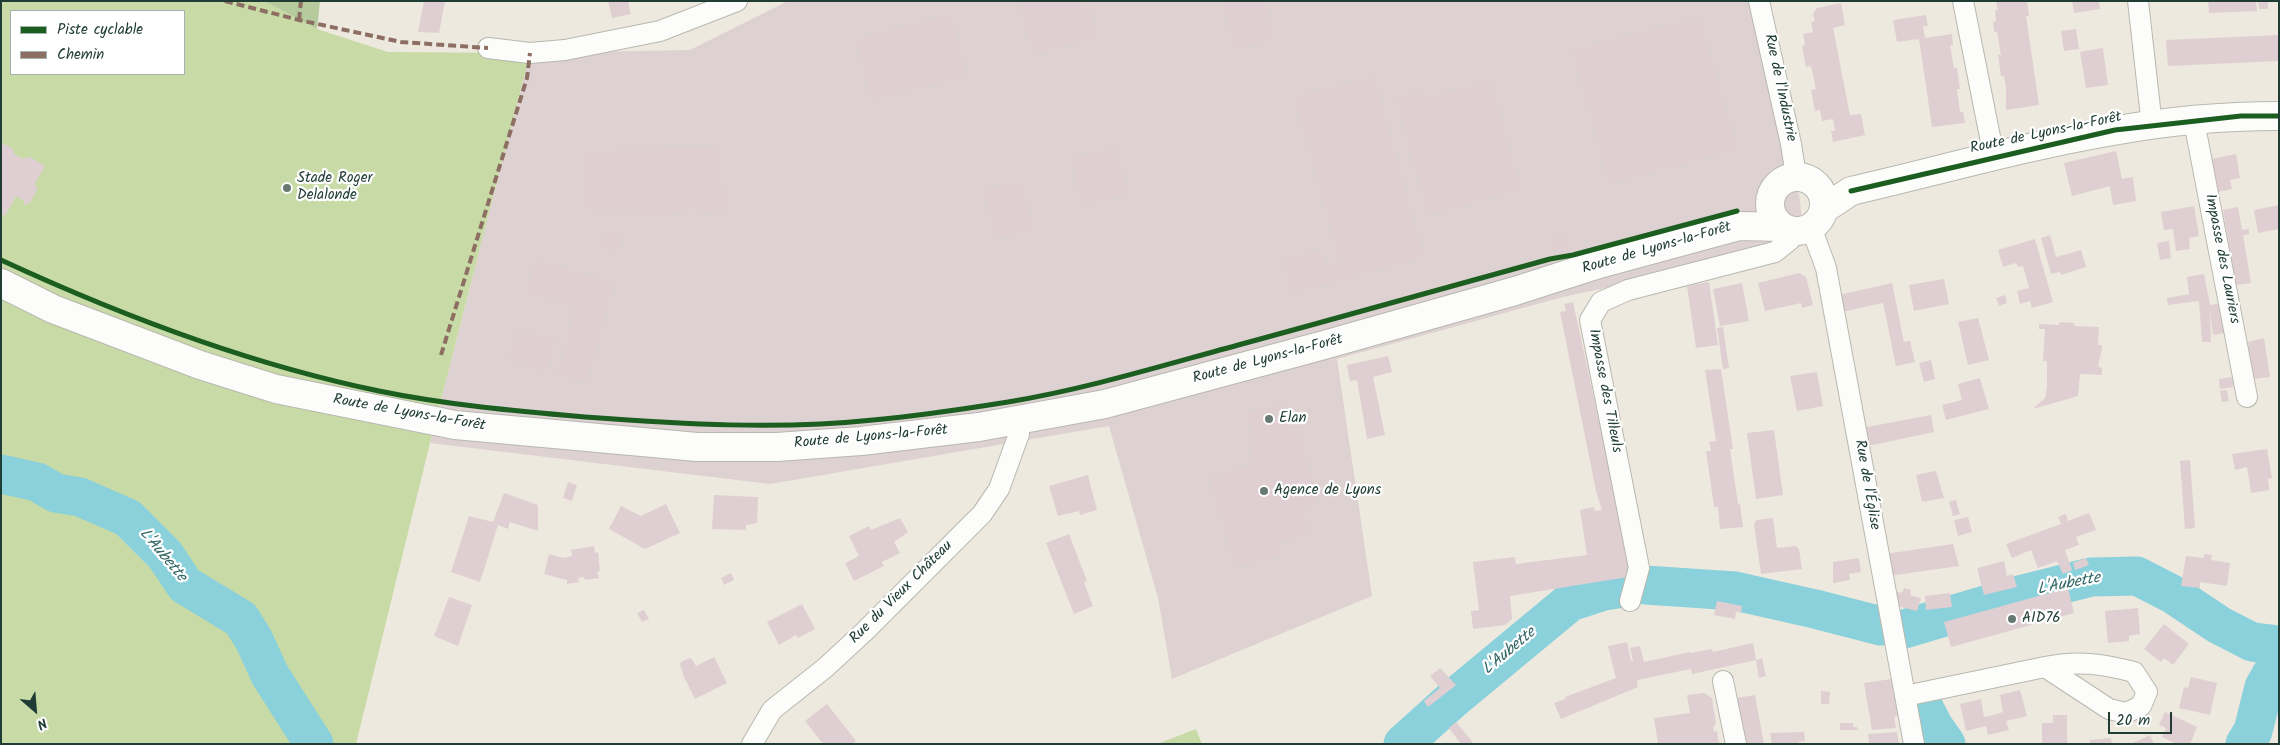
<!DOCTYPE html>
<html>
<head>
<meta charset="utf-8">
<style>
  body { margin:0 }
  #map { position:relative; width:2280px; height:745px; overflow:hidden; background:#eee9de; font-family:Kalam,sans-serif }
  canvas { display:block }
  .frame { position:absolute; inset:0; border:2px solid #1f3d34; pointer-events:none }
  .legend { position:absolute; left:10px; top:10px; width:175px; height:65px; box-sizing:border-box; background:#fff; border:1px solid #a5b1ae; margin:0; padding:6px 9px; list-style:none; font-size:15px; color:#1f3d34 }
  .legend li { display:flex; align-items:center; gap:10px; height:25px }
  .legend b { width:25px; border:1px solid #a5b1ae }
  .north { position:absolute; left:10px; top:685px; width:50px; height:50px; -webkit-text-stroke:4px #fff; paint-order:stroke; rotate:153deg; font-size:14px; font-weight:700; line-height:20px; text-align:center; color:#1f3d34 }
  .north::after { content:''; display:block; margin:auto; width:18px; height:22px; background:#1f3d34; clip-path:polygon(50% 0,100% 100%,50% 72%,0 100%) }
  .scale { position:absolute; left:2108px; top:712px; width:64px; height:22px; box-sizing:border-box; border:2px solid #1f3d34; border-top:0; padding-left:6px; font-size:15px; line-height:18px; white-space:nowrap; color:#1f3d34; -webkit-text-stroke:4px #fff; paint-order:stroke }
</style>
</head>
<body>
<div id="map">
<canvas width="2280" height="745"></canvas>
<div class="frame"></div>
<ul class="legend">
<li><b style="height:6px;background:#1b5e20"></b>Piste cyclable</li>
<li><b style="height:6px;background:#8d6e63"></b>Chemin</li>
</ul>
<div class="north">N</div>
<div class="scale">20 m</div>
</div>
<script>
const g = document.querySelector('canvas').getContext('2d');
g.lineJoin = 'round';
function fillPath(path, color) {
  g.fillStyle = color;
  g.fill(path, 'evenodd');
}
function trace(path, color, width, dash) {
  g.strokeStyle = color;
  g.lineWidth = width;
  g.lineCap = dash ? 'butt' : 'round';
  g.setLineDash(dash || []);
  g.stroke(path);
}
function write(font, color, halo, rows, align = 'center') {
  g.font = font + ' Kalam,sans-serif';
  g.lineWidth = 4.5;
  g.setLineDash([]);
  g.textBaseline = 'middle';
  g.strokeStyle = halo;
  g.fillStyle = color;
  for (const [text, x, y, turn = 0] of rows) {
    g.save();
    g.translate(x, y);
    g.rotate((+turn || 0) * Math.PI / 180);
    g.textAlign = isNaN(turn) ? turn : align;
    if (halo) g.strokeText(text, 0, 0);
    g.fillText(text, 0, 0);
    g.restore();
  }
}
const industrial = new Path2D(`
  M788,1H1749L1800,200L1804,245L1563,297L1337,359L1372,596L1172,679L1158,598L1109,426L770,484L430,443L530,53L690,50Z`);
const green = new Path2D(`
  M1,1H264L317,29L388,52L530,53L430,443L356,744H1ZM11,11H184V74H11Z
  M1196,729L1202,744H1157Z`);
const forest = new Path2D(`
  M264,1H320L317,29Z`);
const river = new Path2D(`
  M1,474L37,482L56,493L80,497L128,518L165,555L185,585L241,619L254,640L270,675L314,744
  M1645,585L1735,591L1815,609L1881,626
  M1904,629L2016,596L2091,577L2137,576L2174,595L2219,625L2252,642L2279,645
  M1922,704L1934,727L1946,744
  M1403,744L1453,699L1570,602L1604,591L1631,587
  M2245,744L2253,731L2264,687L2279,661`);
const building = new Path2D(`
  M424,1H445L439,33L418,32Z
  M608,1H628L631,14L612,18Z
  M1019,1H1079L1081,8L1088,6L1097,36L1034,54Z
  M1222,1H1264L1274,38L1235,48Z
  M1996,1H2027L2029,16H2026L2039,105L2006,110V87L2004,76H2001L1998,55H2001L1997,32H1994L1993,22L1996,21L1995,10H1998Z
  M2072,1H2099L2100,9L2074,13Z
  M2208,1H2256L2257,11L2209,13Z
  M2258,1H2268V9H2259Z
  M1841,3L1845,25L1833,28L1850,115L1861,114L1865,135L1833,142L1831,131H1835L1833,119L1822,121L1820,110L1815,111L1811,90L1816,89L1811,66L1806,67L1802,46L1805,45L1803,34L1813,32L1811,22L1815,21L1813,14L1817,8Z
  M950,14L966,76L873,100L857,40Z
  M1926,15L1928,26H1923L1925,38L1952,34L1953,45H1950L1954,68H1957L1960,89H1957L1960,112H1963L1965,123L1932,127L1919,39L1897,42L1893,20Z
  M1699,17L1736,149L1610,183L1573,51Z
  M2076,29L2079,49L2064,51L2061,31Z
  M2279,35V61L2168,66L2166,40Z
  M2103,48L2108,85L2086,88L2080,52Z
  M1373,77L1423,256L1292,293L1283,261L1321,251L1325,266L1341,262L1295,98Z
  M1490,81L1520,189L1429,214L1396,98L1419,92L1421,100Z
  M1,142L13,149L14,154L23,159L30,157L45,166L34,185L37,186V190L30,203L24,205V201L16,196L5,216L1,214Z
  M718,147L720,186H725L726,210L700,212L701,208H683V212L643,217V209L587,210L585,152Z
  M1115,148L1127,193L1083,205L1072,159Z
  M2116,151L2122,179L2133,177L2136,201L2113,205L2110,186L2072,196L2064,163Z
  M2236,154L2240,178L2230,180L2232,189L2213,193L2207,160Z
  M1021,182L1032,229L996,237L985,190Z
  M2279,205V229L2258,233L2254,210Z
  M2194,206L2199,236L2189,238L2190,249L2176,251L2173,229L2164,230L2161,212Z
  M2238,207L2242,230L2249,229V234L2243,235L2251,283L2236,285L2223,210Z
  M603,234H619V250L602,249Z
  M2050,235L2056,257L2081,250L2086,267L2061,275L2060,272L2051,274L2041,238Z
  M1563,236L1567,248L1555,251L1552,239Z
  M2035,239L2053,302L2032,308L2030,301L2020,304L2017,291L2029,288L2023,266L2018,267L2016,263L2003,267L1998,250Z
  M2169,241L2171,258L2160,260L2157,243Z
  M537,261L614,283L586,382L558,374L577,307L528,293Z
  M1799,273L1806,277L1813,305L1802,308L1801,303L1765,311L1758,283Z
  M2204,274L2210,305L2226,302L2231,332L2213,335L2210,311L2211,342H2202L2199,301L2168,305L2167,298L2189,294L2187,277Z
  M1944,279L1949,304L1914,311L1909,285Z
  M1709,282L1718,345L1696,348L1687,286Z
  M1742,283L1749,321L1720,326L1713,289Z
  M1892,283L1904,342L1910,341L1915,362L1896,366L1883,303L1842,312L1839,295Z
  M2005,295L2007,303L1999,306L1996,298Z
  M1573,302L1627,550L1628,577L1510,596L1512,619L1505,625L1473,629L1471,611L1479,610L1473,562L1515,557L1516,564L1587,555L1580,510L1594,507L1595,511L1602,510L1596,491L1560,312L1566,311L1564,304Z
  M1978,318L1989,360L1968,365L1958,322Z
  M2059,322L2075,323L2074,326L2099,327L2098,345H2102V349L2098,366L2102,368V375L2080,374L2078,396L2033,409L2045,398L2047,387V361H2043L2045,329H2039V324L2059,325Z
  M1723,327L1729,368L1723,369L1717,328Z
  M518,329L555,340L546,371L509,361Z
  M2264,338L2270,377L2254,379L2248,342Z
  M1388,356L1392,372L1373,377L1385,435L1367,439L1357,380L1350,381L1347,365Z
  M1931,360L1935,379L1924,382L1919,363Z
  M1721,369L1733,449H1730L1738,504H1740L1743,527L1720,529L1718,507H1714L1706,451H1711L1709,442L1716,441L1705,370Z
  M1817,372L1823,406L1797,411L1790,376Z
  M2232,377L2234,387L2220,389L2219,379Z
  M1980,378L1989,409L1946,420L1942,405L1962,400L1958,384Z
  M2227,390L2229,401L2222,402L2220,391Z
  M1285,404L1293,434L1298,432L1317,503L1302,508L1310,533L1278,541L1282,555L1236,567L1210,478L1256,465L1251,445L1256,444L1247,414Z
  M1931,415L1934,432L1868,446L1862,428Z
  M1774,430L1783,495L1756,499L1747,433Z
  M2267,449L2272,478L2268,479L2269,490L2251,493L2247,467L2235,470L2232,454Z
  M2190,460L2195,528L2185,529L2180,461Z
  M1936,471L1944,498L1922,502L1916,475Z
  M1088,475L1097,510L1080,515L1079,511L1058,516L1049,486Z
  M568,482L577,485L572,501L563,498Z
  M504,493L538,505V531L510,522L508,529L498,525L480,582L451,572L469,516L493,522Z
  M714,495L758,497L757,523L746,525V530L712,529Z
  M1956,500L1960,514L1953,516L1949,502Z
  M666,504L680,533L645,549L609,529L621,506L641,516Z
  M2089,513L2096,530L2076,537L2079,545L2065,550L2072,570L2063,574L2057,561L2038,568L2031,550L2012,558L2006,544L2061,524L2058,517L2066,514L2068,521Z
  M1968,517L1972,532L1958,536L1954,520Z
  M900,518L908,532L894,542L900,553L882,562L884,566L854,581L845,563L859,556L849,536L869,526L871,530Z
  M1773,518L1777,548L1796,546L1799,549L1802,569L1761,574L1754,524L1756,520Z
  M1069,534L1087,581L1084,582L1093,606L1074,614L1046,543Z
  M1953,544L1959,566L1889,576L1885,554Z
  M594,546L595,553L598,552L600,571L597,572L599,578L585,580L584,577L578,578L579,582L567,584V580L544,574L549,554L563,558L572,556L571,550Z
  M2204,554L2212,555L2211,560L2230,563L2227,586L2200,582V588L2181,586L2186,556L2204,558Z
  M1859,558L1861,572L1849,574L1850,580L1833,583V562Z
  M2086,558L2089,565L2075,570L2073,563Z
  M2004,561L2007,576L2013,574L2017,587L1984,595L1977,568Z
  M731,573L734,580L724,585L721,578Z
  M1904,588L1911,590L1910,595L1921,598L1917,611L1893,605L1891,590L1902,593Z
  M2068,588L2074,613L1951,647L1944,622Z
  M1950,593L1952,607L1926,610L1925,596Z
  M449,597L472,605L458,646L434,636Z
  M1717,601L1742,606L1741,613L1736,612L1735,619L1714,615Z
  M802,604L815,629L798,638L796,635L779,645L767,622Z
  M2138,608L2140,634L2129,636V641L2108,643L2105,611Z
  M644,610L649,619L642,622L637,613Z
  M2164,624L2189,644L2173,665L2164,658L2161,662L2144,649Z
  M1627,642L1631,661H1633L1630,648L1640,646L1644,662L1690,652L1691,653L1712,649L1713,652L1753,643L1756,660L1762,658L1766,676L1759,678L1756,660L1692,674L1691,669L1637,680L1638,687L1561,719L1554,703L1566,699L1565,697L1616,678L1608,646Z
  M714,657L727,683L695,699L682,673L683,672L680,665L681,662L689,658L692,659L696,666Z
  M1440,668L1456,685L1428,707L1424,701L1440,688L1430,676Z
  M2191,677L2217,683L2210,715L2179,708L2184,687L2188,688Z
  M1891,679L1898,716L1894,717L1896,728L1872,730L1864,683Z
  M2020,690L2027,716L2006,721L2009,730L1988,735L1986,726L1966,731L1960,704L1981,699L1984,717L1994,715L2003,712L2000,695Z
  M1821,691L1830,692L1829,704H1821Z
  M1704,693L1712,698L1716,724L1713,727L1714,732L1717,731L1719,744H1658L1654,718L1690,713L1687,695Z
  M1755,695L1764,744H1745L1736,698Z
  M827,704L856,741L853,744H823L805,721Z
  M2165,712L2197,727L2190,744H2176L2162,737L2166,728L2159,725Z
  M2053,715H2067V744H2042V723H2053Z
  M1456,722L1474,744H1461L1449,728Z
  M1840,723H1853V727H1857L1858,730H1840Z
  M1804,732L1805,741L1798,742L1799,744H1772L1770,733Z
  M1897,732L1899,744H1869L1868,734Z
  M2150,735L2154,744H2130L2137,741Z
  M2111,738L2112,744H2090V740Z`);
const street = new Path2D(`
  M1759,1L1791,144L1796,176
  M1963,1L1994,157
  M2138,1L2152,126
  M488,48L530,53L565,50L660,31L737,1
  M2194,121L2247,397
  M1811,227L1826,268L1914,744
  M1630,601L1639,568L1590,320L1601,302L1628,290L1775,252L1790,240L1791,230
  M1723,681L1736,744
  M1905,696L2045,667C2078,660 2102,664 2134,672L2147,692L2141,706L2126,713L2109,709L2045,667
  M752,744L772,710L825,668L864,632L982,514L999,489L1019,434V421`);
const secondary = new Path2D(`
  M1770 204a27 27 0 1 1 54 0a27 27 0 1 1-54 0Z
  M1824,209L1851,191C1938,171 2025,146 2113,131C2167,121 2224,116 2279,116
  M1,283L53,309L200,365L276,389L455,425L697,447H777L861,441L979,427L1105,404L1324,345L1515,291L1599,264L1739,226L1782,227`);
const quiet = new Path2D(`
  M225,1L299,20L401,42L488,48
  M299,20L301,1
  M441,355L527,78L530,53`);
const cycleway = new Path2D(`
  M1851,191L2115,130L2241,116H2279
  M1,260C122,316 248,364 379,391C447,405 516,411 585,417C681,424 778,430 873,420C918,416 964,409 1008,402C1087,389 1164,365 1242,344C1345,316 1448,287 1550,259L1573,255L1737,211`);
const markers = [
  [287,188,5,"#677970"],
  [1269,419,5,"#677970"],
  [1264,491,5,"#677970"],
  [2012,619,5,"#677970"]
];
const streetNames = [
  ["Rue de l'Industrie",1779,88,78],
  ["Route de Lyons-la-Forêt",2046,134,-12],
  ["Route de Lyons-la-Forêt",1657,249,-16],
  ["Impasse des Lauriers",2221,259,79],
  ["Route de Lyons-la-Forêt",1268,360,-15],
  ["Impasse des Tilleuls",1604,391,79],
  ["Route de Lyons-la-Forêt",409,414,10],
  ["Route de Lyons-la-Forêt",871,438,-5],
  ["Rue de l'Église",1866,485,80],
  ["Rue du Vieux Château",902,593,-45]
];
const poiNames = [
  ["Stade Roger",297,179],
  ["Delalonde",297,196],
  ["Elan",1279,419],
  ["Agence de Lyons",1274,491],
  ["AID76",2022,619]
];
const waterNames = [
  ["L'Aubette",162,556,50],
  ["L'Aubette",2069,585,-11],
  ["L'Aubette",1510,652,-40]
];
fillPath(industrial, '#ded1d2');
fillPath(green, '#c8daa6');
fillPath(forest, '#b5ca9d');
trace(river, '#8ad1dc', 39);
fillPath(building, '#dfcfd2');
trace(street, '#b8b8b0', 22);
trace(secondary, '#b8b8b0', 30);
trace(street, '#fcfcfa', 20);
trace(secondary, '#fcfcfa', 28);
trace(quiet, '#8d6e63', 4, [8, 4]);
trace(cycleway, '#1b5e20', 5);
for (const [x, y, r, color] of markers) {
  const dot = new Path2D();
  dot.arc(x, y, r, 0, 2 * Math.PI);
  g.fillStyle = color;
  g.fill(dot);
  trace(dot, '#fff', 2);
}
write('15px', '#1f3d34', '#fff', streetNames);
write('15px', '#1f3d34', '#fff', poiNames, 'left');
write('italic 16px', '#326666', '#fff', waterNames);
</script>
</body>
</html>
